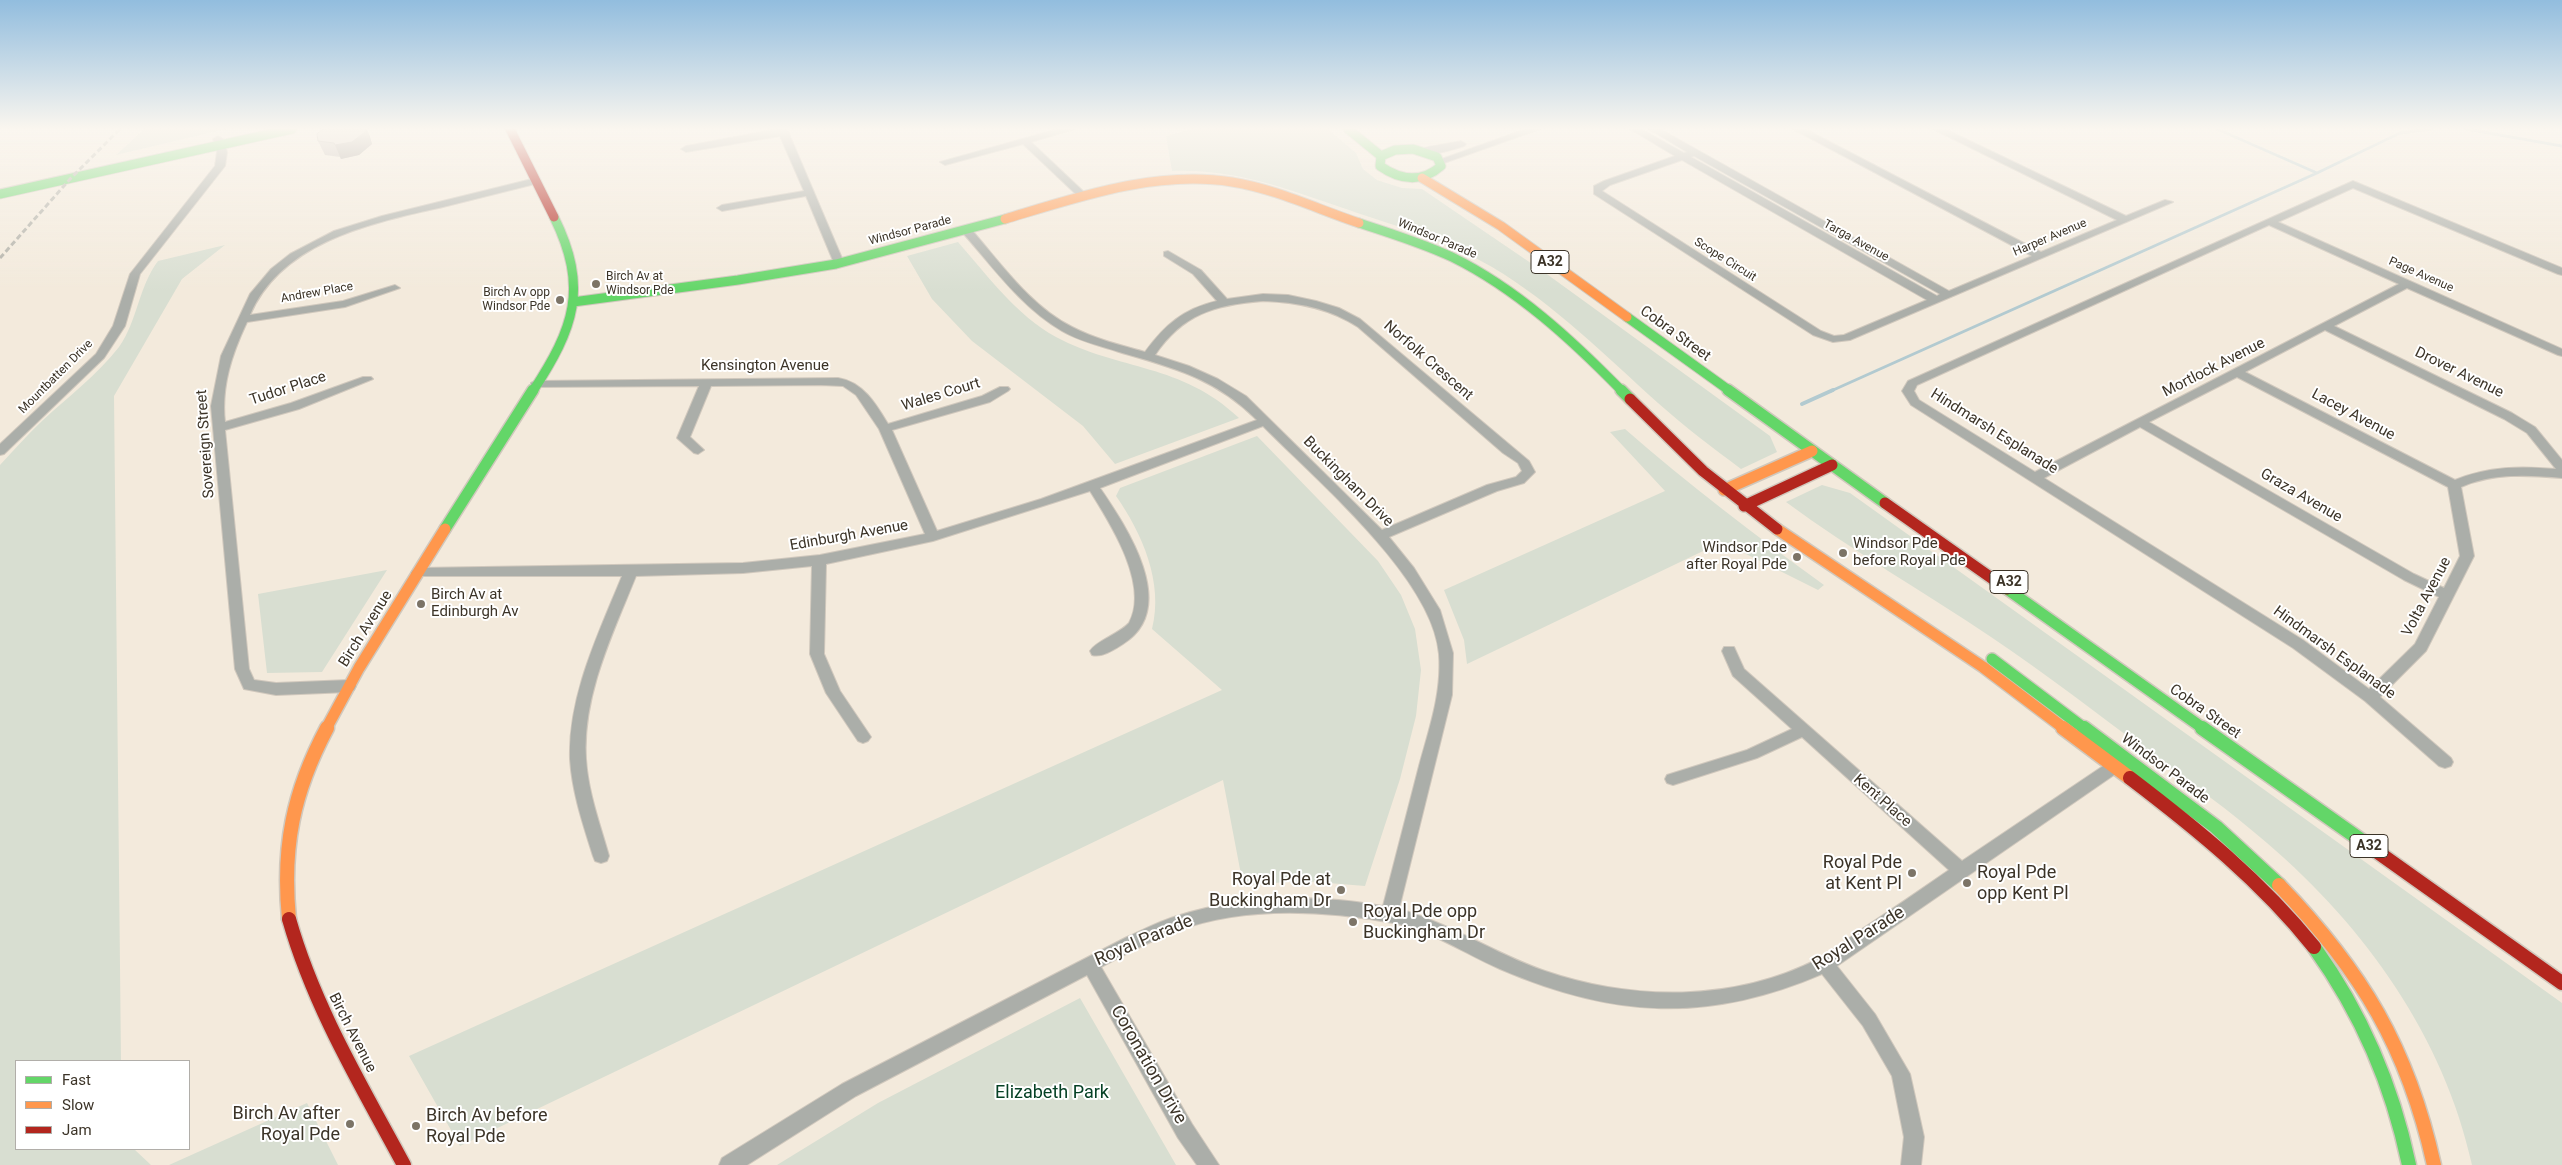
<!DOCTYPE html>
<html>
<head>
<meta charset="utf-8">
<style>
  body { margin:0 }
  #map { position:relative; width:2562px; height:1165px; overflow:hidden; background:#f3eadc; font-family:Roboto,sans-serif }
  canvas { display:block }
  .legend { position:absolute; left:15px; top:1060px; width:175px; height:90px; box-sizing:border-box; background:#fff; border:1px solid #b1aea9; margin:0; padding:6px 9px; list-style:none; font-size:15px; color:#3c3428 }
  .legend li { display:flex; align-items:center; gap:10px; height:25px }
  .legend b { width:25px; border:1px solid #b1aea9 }
</style>
</head>
<body>
<div id="map">
<canvas width="2562" height="1165"></canvas>
<ul class="legend">
<li><b style="height:6px;background:#63d668"></b>Fast</li>
<li><b style="height:6px;background:#ff974d"></b>Slow</li>
<li><b style="height:6px;background:#b3261e"></b>Jam</li>
</ul>
</div>
<script>
const g = document.querySelector('canvas').getContext('2d');
g.lineJoin = 'round';
function fillPath(path, color) {
  g.fillStyle = color;
  g.fill(path, 'evenodd');
}
function trace(path, color, width, dash) {
  g.strokeStyle = color;
  g.lineWidth = width;
  g.lineCap = dash ? 'butt' : 'round';
  g.setLineDash(dash || []);
  g.stroke(path);
}
function write(font, color, halo, rows, align = 'center') {
  g.font = font + ' Roboto,sans-serif';
  g.lineWidth = 4;
  g.setLineDash([]);
  g.textBaseline = 'middle';
  g.strokeStyle = halo;
  g.fillStyle = color;
  for (const [text, x, y, turn = 0] of rows) {
    g.save();
    g.translate(x, y);
    g.rotate((+turn || 0) * Math.PI / 180);
    g.textAlign = isNaN(turn) ? turn : align;
    if (halo) g.strokeText(text, 0, 0);
    g.fillText(text, 0, 0);
    g.restore();
  }
}
const green = new Path2D(`
  M144,129H226L116,155Z
  M1192,129H1328L1356,153L1363,169L1377,180L1402,188L1422,189L1544,272L1770,436L1777,452L1741,469C1713,448 1685,427 1658,403C1605,355 1554,304 1492,267C1444,239 1389,224 1337,206C1281,187 1233,169 1172,171L1166,136Z
  M958,242C988,276 1016,315 1056,337C1120,371 1181,363 1239,418L1115,464L1083,426L972,341L932,299L907,256Z
  M225,245L182,279L114,396L121,1061H16V1149H134L151,1165H0V465C14,450 27,435 42,421C68,397 97,375 119,347C138,320 138,288 158,261Z
  M1625,429C1689,485 1755,535 1824,585L1818,590L1722,542L1467,664L1464,640L1444,590L1665,491L1610,432Z
  M1257,436L1378,561L1401,595L1415,629L1421,670L1416,716L1400,779L1365,886L1304,881L1243,885L1223,780L460,1146L409,1056L1222,690L1152,629C1164,583 1142,533 1116,496L1120,488Z
  M1822,485L1850,493L2562,1003V1165H2472C2444,1037 2365,927 2267,843C2230,811 2190,782 2150,753C2098,714 2046,674 1991,637C1923,591 1852,551 1786,502Z
  M387,570L322,672L267,673L258,594Z
  M1080,998L1176,1165H777L878,1103Z
  M307,1103L338,1165H169Z`);
const streamFar1 = new Path2D(`
  M2217,129L2317,173
  M2466,129L2562,146
  M1831,391L2317,173L2400,133L2431,129`);
const stream = new Path2D(`
  M1802,404L1833,390`);
const street = new Path2D(`
  M778,129H787L844,263L843,265L839,266L834,263L806,196L722,211L717,208L722,205L804,191L780,136L686,152L681,149L686,146Z
  M1058,129H1074L1031,142L1086,194V198H1080L1023,144L945,165L940,162Z
  M1526,129H1540L1444,163L1436,161Z
  M1630,129H1641L1684,153L1687,152L1649,129H1660L1949,291L2032,256L1793,129H1805L2041,252L2117,220L1933,129H1945L2126,216L2165,200L2173,202L1850,340L1833,342L1813,335L1594,194V186L1604,181L1675,156ZM1694,156L1940,294L1937,296L1691,157ZM1682,160L1927,300L1844,335L1834,336L1821,331L1602,191L1610,185Z
  M218,136L223,139L227,152L225,166L140,274L125,326L104,358L4,454L0,455V444L96,354L113,326L130,274L215,166L217,152L213,139Z
  M1461,141L1466,144L1464,146C1452,150 1429,158 1418,150C1422,147 1452,143 1461,141Z
  M536,178L541,181L539,183C507,191 475,199 443,207C372,223 282,241 250,315L343,301L395,285L400,288L345,307L247,322C232,354 221,386 225,422L291,403L363,377H371L373,379L299,409L225,430L249,669L254,680L276,683L349,680L354,682L356,686L354,690L349,692L276,695L244,689L235,669L211,406L221,356L250,294L271,269L290,254L334,231L382,216Z
  M2353,181L2562,268V275L2558,274L2353,188L2278,222L2562,349V356L2558,355L2407,288L2334,326L2512,413L2535,427L2562,460V478C2526,475 2494,473 2461,487L2474,556L2426,651L2380,697L2451,758L2453,762L2451,766L2445,768L2439,766L2365,701L2293,648L1911,405L1902,391L1908,381ZM2269,225L2399,284L2035,472L1919,400L1914,391L1917,385ZM2325,330L2504,419L2527,433L2556,469C2521,466 2488,466 2455,480L2245,372ZM2237,377L2448,487L2460,556L2444,588L2414,574L2149,422ZM2140,427L2404,580L2439,597L2415,644L2369,689L2303,640L2044,478Z
  M966,227L970,228C1000,262 1030,306 1072,327C1095,339 1120,345 1145,352C1165,325 1183,309 1217,301L1193,274L1164,256V252L1168,251L1201,270L1227,299L1263,294L1288,295L1316,301L1339,308L1360,319L1529,461L1535,472L1524,483L1497,491L1389,537L1414,568L1440,610L1453,653L1452,695L1399,909C1450,923 1495,954 1545,971C1633,1001 1734,1002 1818,959C1833,951 1847,939 1862,929C1891,910 1920,890 1949,870L1802,737L1757,758L1673,785L1667,783L1665,779L1667,775L1747,750L1792,729L1733,676L1722,651L1724,647H1734L1744,669L1962,861L2115,758L2121,756L2127,758L2129,762L2127,766L1837,966L1875,1014L1910,1074L1924,1137L1921,1165H1901L1904,1137L1892,1076L1863,1026L1822,974C1708,1023 1614,1018 1500,969C1465,954 1431,930 1393,923C1323,910 1244,906 1176,931C1150,941 1126,954 1101,967L1192,1124L1219,1165H1197L1178,1138L1087,975L856,1096L747,1165H719L722,1158L842,1084L1127,937C1143,930 1160,921 1177,916C1243,895 1315,894 1383,906C1395,859 1407,813 1419,766C1429,729 1442,693 1439,654C1433,578 1316,480 1263,426L1100,488C1126,526 1181,608 1123,644C1115,649 1102,658 1092,655L1090,651C1096,641 1119,634 1129,623C1150,585 1110,523 1090,491L933,541L826,564L824,654L840,691L871,737L868,741L863,743L858,741L826,693L810,654L812,566L743,573L636,576C613,633 582,696 586,759C588,792 600,824 609,856L607,861L601,863L595,861L593,856C583,824 572,792 570,759C568,695 599,633 622,576H413L411,573L413,570L418,568L743,563L820,555L925,534L879,429L856,395L843,386L821,385L711,386L690,437L704,450L698,454L694,453L677,438L699,386L531,387V383L535,381L838,378C863,382 876,404 888,424L982,396L1000,387H1008L1010,389L1008,391L990,402L892,430L937,531L1041,499L1257,420C1215,378 1174,368 1119,352C1100,346 1079,341 1062,331C1021,307 993,267 962,232L961,230ZM1263,301C1297,302 1329,308 1358,327L1503,453L1518,463L1522,471L1516,477L1487,485L1382,530L1246,396L1218,379L1189,366L1155,355C1183,314 1214,305 1263,301Z`);
const fastFar2 = new Path2D(`
  M1348,129L1381,156
  M1413,149L1437,157L1441,166C1422,183 1400,180 1380,166L1381,156L1395,150Z
  M0,194L292,129
  M1359,223C1390,233 1422,243 1452,257C1517,289 1572,340 1622,391
  M573,302L738,280L836,264L1005,219
  M1627,317L1730,391
  M533,391C574,328 589,288 554,217`);
const fastFar1 = new Path2D(`
  M1621,390L1630,399
  M1728,390L1885,503
  M445,529L533,390
  M2007,589L2204,729
  M1992,659L2085,729`);
const fast = new Path2D(`
  M2084,728L2216,827L2279,885
  M2202,728L2372,848
  M2314,947C2362,1014 2392,1084 2409,1165`);
const slowFar2 = new Path2D(`
  M1422,178L1501,226L1627,317
  M1005,219C1078,197 1155,170 1232,182C1276,189 1317,209 1359,223`);
const slowFar1 = new Path2D(`
  M1724,490L1812,451
  M1777,529L1983,667L2065,729
  M326,729L359,668L445,529`);
const slow = new Path2D(`
  M2063,728L2130,778
  M2279,885C2362,971 2408,1048 2434,1165
  M289,919C282,847 293,792 327,728`);
const jamFar2 = new Path2D(`
  M510,129L554,217`);
const jamFar1 = new Path2D(`
  M1630,399L1703,471L1777,529
  M1885,503L2007,589
  M1744,506L1832,465`);
const jam = new Path2D(`
  M2130,778C2197,829 2261,881 2314,947
  M2372,848L2562,983
  M289,919C314,1007 361,1085 404,1165`);
const rail = new Path2D(`
  M0,258L71,178L120,129`);
const wall = new Path2D(`
  M324,129H367L370,137L372,144L359,155L341,159L340,157L325,155L318,141Z`);
const shadedWall = new Path2D(`
  M365,129H367L370,137L372,144L359,155L341,159L335,145Z`);
const building = new Path2D(`
  M324,129H365L366,131L352,142L335,145L334,143L318,141L317,134Z`);
const markers = [
  [596,284,5,"#7c7467"],
  [560,300,5,"#7c7467"],
  [1843,553,5,"#7c7467"],
  [1797,557,5,"#7c7467"],
  [421,604,5,"#7c7467"],
  [1912,873,5,"#7c7467"],
  [1967,883,5,"#7c7467"],
  [1341,890,5,"#7c7467"],
  [1353,922,5,"#7c7467"],
  [350,1124,5,"#7c7467"],
  [416,1126,5,"#7c7467"]
];
const farStreetnames = [
  ["Windsor Parade",910,231,-15],
  ["Harper Avenue",2050,238,-23],
  ["Windsor Parade",1437,239,23],
  ["Targa Avenue",1856,241,29],
  ["Scope Circuit",1725,260,32],
  ["Page Avenue",2421,275,24],
  ["Andrew Place",317,293,-10],
  ["Mountbatten Drive",56,377,-45]
];
const farPoinames = [
  ["Birch Av at",606,277],
  ["Windsor Pde",606,291],
  ["Birch Av opp",550,293,"right"],
  ["Windsor Pde",550,307,"right"]
];
const shields = [
  [1550,262,38],
  [2009,582,38],
  [2369,846,38]
];
const shieldNames = [
  ["A32",1550,262],
  ["A32",2009,582],
  ["A32",2369,846]
];
const streetNames = [
  ["Cobra Street",1675,334,36],
  ["Norfolk Crescent",1428,361,41],
  ["Kensington Avenue",765,366],
  ["Mortlock Avenue",2214,368,-27],
  ["Drover Avenue",2459,373,26],
  ["Tudor Place",288,389,-18],
  ["Wales Court",941,395,-17],
  ["Lacey Avenue",2353,415,28],
  ["Hindmarsh Esplanade",1994,432,32],
  ["Sovereign Street",206,444,-94],
  ["Buckingham Drive",1348,482,45],
  ["Graza Avenue",2301,496,30],
  ["Edinburgh Avenue",849,536,-10],
  ["Volta Avenue",2427,597,-62],
  ["Birch Avenue",366,629,-58],
  ["Hindmarsh Esplanade",2334,653,36],
  ["Cobra Street",2205,712,35],
  ["Windsor Parade",2165,769,37],
  ["Kent Place",1882,801,41],
  ["Birch Avenue",352,1033,63]
];
const poiNames = [
  ["Windsor Pde",1853,544],
  ["before Royal Pde",1853,561],
  ["Windsor Pde",1787,548,"right"],
  ["after Royal Pde",1787,565,"right"],
  ["Birch Av at",431,595],
  ["Edinburgh Av",431,612]
];
const nearPoinames = [
  ["Royal Pde",1902,863],
  ["at Kent Pl",1902,884],
  ["Royal Pde",1977,873,"left"],
  ["opp Kent Pl",1977,894,"left"],
  ["Royal Pde at",1331,880],
  ["Buckingham Dr",1331,901],
  ["Royal Pde opp",1363,912,"left"],
  ["Buckingham Dr",1363,933,"left"],
  ["Birch Av after",340,1114],
  ["Royal Pde",340,1135],
  ["Birch Av before",426,1116,"left"],
  ["Royal Pde",426,1137,"left"]
];
const nearStreetnames = [
  ["Royal Parade",1859,939,-32],
  ["Royal Parade",1144,941,-23],
  ["Coronation Drive",1148,1065,60]
];
const nearParknames = [
  ["Elizabeth Park",1052,1093]
];
fillPath(green, '#d8ded1');
trace(streamFar1, '#b2cad0', 3);
trace(stream, '#b2cad0', 4);
trace(street, '#d0c8bd', 2);
trace(fastFar2, '#d0c8bd', 11);
trace(fastFar1, '#d0c8bd', 14);
trace(fast, '#d0c8bd', 17);
trace(slowFar2, '#d0c8bd', 11);
trace(slowFar1, '#d0c8bd', 14);
trace(slow, '#d0c8bd', 17);
trace(jamFar2, '#d0c8bd', 11);
trace(jamFar1, '#d0c8bd', 14);
trace(jam, '#d0c8bd', 17);
fillPath(street, '#abaea9');
trace(fastFar2, '#63d668', 9);
trace(fastFar1, '#63d668', 11);
trace(fast, '#63d668', 14);
trace(slowFar2, '#ff974d', 9);
trace(slowFar1, '#ff974d', 11);
trace(slow, '#ff974d', 14);
trace(jamFar2, '#b3261e', 9);
trace(jamFar1, '#b3261e', 11);
trace(jam, '#b3261e', 14);
trace(rail, '#afaea6', 3, [5.5, 3]);
fillPath(wall, '#bab0af');
fillPath(shadedWall, '#97908e');
fillPath(building, '#d8cdcb');
trace(building, '#97908e', 1);
const sky = g.createLinearGradient(0, 0, 0, 292);
sky.addColorStop(0, '#92bdde');
sky.addColorStop(0.44, '#faf6ef');
sky.addColorStop(1, '#faf6ef00');
g.fillStyle = sky;
g.fillRect(0, 0, 2562, 292);
for (const [x, y, r, color] of markers) {
  const dot = new Path2D();
  dot.arc(x, y, r, 0, 2 * Math.PI);
  g.fillStyle = color;
  g.fill(dot);
  trace(dot, '#fff', 2);
}
write('12px', '#3c3428', '#fff', farStreetnames);
write('12px', '#3c3428', '#fff', farPoinames, 'left');
for (const [x, y, w] of shields) {
  const box = new Path2D();
  box.roundRect(x - w / 2, y - 11.5, w, 23, 4);
  g.fillStyle = '#fff';
  g.fill(box);
  trace(box, '#3c3428', 1);
}
write('bold 14px', '#3c3428', null, shieldNames);
write('15px', '#3c3428', '#fff', streetNames);
write('15px', '#3c3428', '#fff', poiNames, 'left');
write('18px', '#3c3428', '#fff', nearPoinames, 'right');
write('18px', '#3c3428', '#fff', nearStreetnames);
write('18px', '#064125', '#fff', nearParknames);
</script>
</body>
</html>
